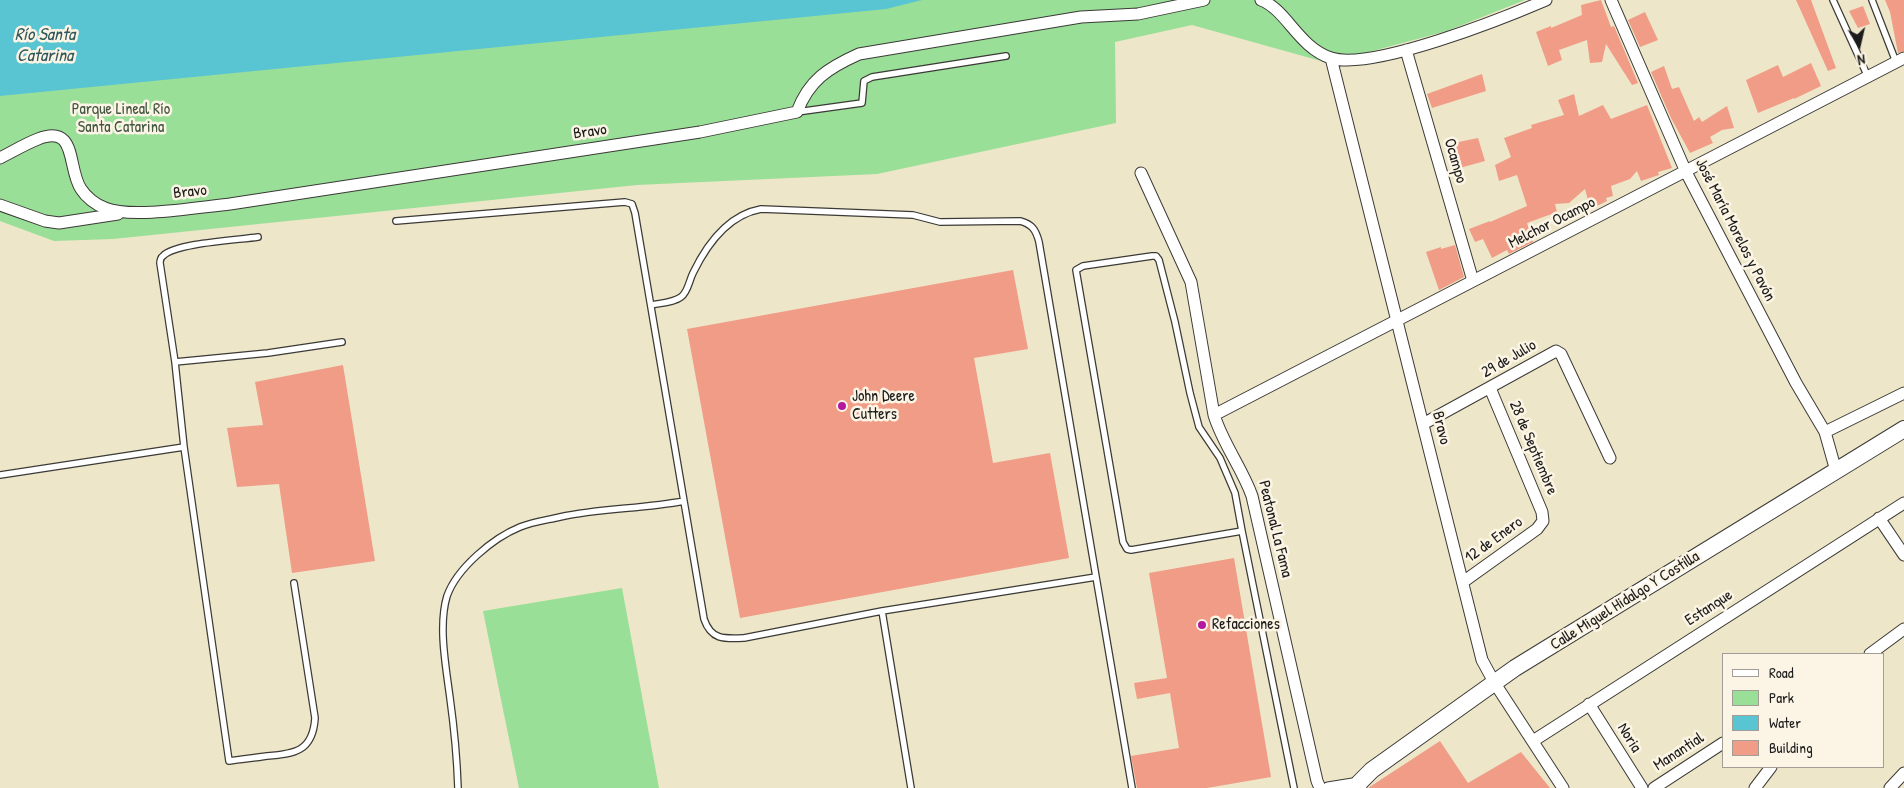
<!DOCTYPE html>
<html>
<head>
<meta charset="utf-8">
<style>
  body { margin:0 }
  #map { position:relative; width:1904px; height:788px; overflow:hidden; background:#ede6c8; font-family:"Patrick Hand",sans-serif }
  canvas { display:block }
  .legend { position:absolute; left:1722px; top:653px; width:162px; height:115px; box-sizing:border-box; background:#fcf5e5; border:1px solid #a29e95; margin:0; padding:6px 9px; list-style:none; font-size:15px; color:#1c1c1c }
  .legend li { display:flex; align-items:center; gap:10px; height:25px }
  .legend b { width:25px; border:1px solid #a29e95 }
  .north { position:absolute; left:1834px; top:20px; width:50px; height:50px; -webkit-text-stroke:4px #fcf5e5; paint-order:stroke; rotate:171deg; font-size:14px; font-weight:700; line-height:20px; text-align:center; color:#1c1c1c }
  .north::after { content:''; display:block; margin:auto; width:18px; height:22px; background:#1c1c1c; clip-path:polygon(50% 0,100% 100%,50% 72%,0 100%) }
</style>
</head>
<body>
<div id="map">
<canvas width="1904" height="788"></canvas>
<ul class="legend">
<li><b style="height:6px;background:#fff"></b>Road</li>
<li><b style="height:14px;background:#99df98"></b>Park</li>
<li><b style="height:14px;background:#59c5d2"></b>Water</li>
<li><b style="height:14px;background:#f19c87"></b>Building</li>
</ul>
<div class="north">N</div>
</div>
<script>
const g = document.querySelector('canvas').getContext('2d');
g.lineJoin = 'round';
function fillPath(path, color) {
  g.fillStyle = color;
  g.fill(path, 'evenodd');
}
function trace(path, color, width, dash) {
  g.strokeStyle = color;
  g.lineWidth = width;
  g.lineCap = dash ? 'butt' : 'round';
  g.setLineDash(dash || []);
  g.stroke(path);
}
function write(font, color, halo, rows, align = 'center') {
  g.font = font + ' "Patrick Hand",sans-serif';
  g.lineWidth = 5;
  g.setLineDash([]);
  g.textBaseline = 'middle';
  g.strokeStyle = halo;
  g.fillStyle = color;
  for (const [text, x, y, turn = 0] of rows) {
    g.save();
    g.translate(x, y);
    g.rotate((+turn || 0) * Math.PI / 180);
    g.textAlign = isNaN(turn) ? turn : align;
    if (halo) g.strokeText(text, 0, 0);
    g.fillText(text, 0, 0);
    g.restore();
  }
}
const green = new Path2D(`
  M0,0H1525L1447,31L1328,63L1192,25L1115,42L1116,123L877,174L637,185L113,239L54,241L0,221Z
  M622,588L659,788H519L483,611Z`);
const water = new Path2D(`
  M0,0H922L886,9L0,96Z`);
const building = new Path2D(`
  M1601,0L1611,27L1614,26L1638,83L1632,85L1606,44L1602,62L1590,63L1587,40L1559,50L1562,60L1548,66L1536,32L1551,26V28L1582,15L1581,5Z
  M1796,0H1811L1836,68L1828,71Z
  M1885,0H1904V51L1898,53L1890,12Z
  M1863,6L1870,24L1858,28L1849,11Z
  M1645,12L1658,40L1640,47L1628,20Z
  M1811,63L1821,86L1794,99V98L1758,113L1746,80L1778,65L1783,77Z
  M1664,66L1672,89L1679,87L1694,121L1699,117L1702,122L1727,106L1734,128L1722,130L1710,137L1713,143L1690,153L1671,118L1651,72Z
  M1482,74L1486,91L1432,108L1427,94Z
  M1574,94L1579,116L1603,105L1611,119L1647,105L1672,168L1658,172L1659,175L1641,181L1637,171L1630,179L1611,186L1613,196L1606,198L1607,201L1599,205L1590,207L1585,189L1569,203L1555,204L1557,212L1527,223L1533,242L1509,254L1507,250L1492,258L1483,239L1475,242L1469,229L1490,221V222L1527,206L1517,175L1499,181L1495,165L1511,157L1504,138L1532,128L1531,125L1564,115L1558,100Z
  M1478,138L1485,161L1456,169L1449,144Z
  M1455,245L1464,277L1439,290L1426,252L1441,247V249Z
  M1013,270L1028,349L974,358L993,463L1050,453L1069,558L740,618L687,329Z
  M343,365L375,561L292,573L279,484L237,487L227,428L263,425L255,382Z
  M1234,558L1271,777L1207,788H1137L1131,756L1179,748L1170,693L1137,699L1134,683L1167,678L1149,573Z
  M1440,741L1468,783L1521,752L1550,788H1368Z`);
const lane = new Path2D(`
  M1833,0L1868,77
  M1872,0L1896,62
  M797,112L862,103L864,81L872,77L1006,56
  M396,221L625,202L632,204L635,213L704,619C711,640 724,639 744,638L882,611L1096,577
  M1152,256H1156L1159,260L1175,322L1190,393L1199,427L1220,458L1235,493L1242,531L1131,550L1127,549L1123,542L1076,270L1083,266Z
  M651,305C660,303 673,303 681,297C688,292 689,281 693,273C707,244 728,215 761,209L913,215L940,222L1020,221C1032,224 1036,230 1039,242L1132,788
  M175,362L268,353L342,342
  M184,447L175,362L160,263C160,261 161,257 163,256C175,243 238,240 258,237
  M0,475L184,447L229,761C242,759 254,758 267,756C295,754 313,751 315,718L294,583
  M1242,531L1294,788
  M882,611L911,788
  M458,788C457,758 454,727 450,698C446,667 438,626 447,596C457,568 493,538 520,527C532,522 547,520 560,517C601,508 643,509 684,501`);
const street = new Path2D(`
  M1261,0C1287,10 1298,47 1331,58C1372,71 1504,18 1546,0
  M1611,0L1686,172L1796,383L1825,432L1836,471
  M1406,50L1473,281
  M1331,58L1482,660L1494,682L1563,788
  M0,158C12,152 25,144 38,139C78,123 67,169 81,189C86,197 96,205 105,208C132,219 199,207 230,204L700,132L797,112C809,80 828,68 859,54L1081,17L1138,14L1204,0
  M1141,173L1191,282L1214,415C1223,444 1242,468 1252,496L1317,781L1320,788
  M0,205L45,221L59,223L118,214
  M1214,415L1904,58
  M1423,424L1556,351L1561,354L1610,458
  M1825,432L1904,393
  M1879,518L1904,555
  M1463,582L1537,529L1543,521L1542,512L1490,388
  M1870,654L1904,629
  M1589,704L1642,788
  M1533,741L1904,503
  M1328,788L1359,783
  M1654,788L1723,743
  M1755,788L1771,767
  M1890,788L1904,773`);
const secondary = new Path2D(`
  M1358,788L1359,783L1372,770L1515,668L1904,429`);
const markers = [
  [842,406,5,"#b5179e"],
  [1202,625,5,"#b5179e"]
];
const parkNames = [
  ["Parque Lineal Río",121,110],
  ["Santa Catarina",121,128]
];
const streetNames = [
  ["Bravo",590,132,-8],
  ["Ocampo",1455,161,74],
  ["Bravo",190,192,-6],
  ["Melchor Ocampo",1552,223,-27],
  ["José María Morelos y Pavón",1735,230,63],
  ["29 de Julio",1509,359,-30],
  ["Bravo",1441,428,76],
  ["28 de Septiembre",1533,448,67],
  ["Peatonal La Fama",1275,529,76],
  ["12 de Enero",1494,540,-36],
  ["Calle Miguel Hidalgo Y Costilla",1625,601,-32],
  ["Estanque",1709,608,-33],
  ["Noria",1629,738,58],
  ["Manantial",1679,752,-33]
];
const poiNames = [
  ["John Deere",852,397],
  ["Cutters",852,415],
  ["Refacciones",1212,625]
];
const waterNames = [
  ["Río Santa",45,35],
  ["Catarina",45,56]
];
fillPath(green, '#99df98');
fillPath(water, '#59c5d2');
fillPath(building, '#f19c87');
trace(lane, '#3b3a36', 8);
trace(street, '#3b3a36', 13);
trace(secondary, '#3b3a36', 18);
trace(lane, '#fff', 5.5);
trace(street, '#fff', 11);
trace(secondary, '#fff', 16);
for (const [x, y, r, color] of markers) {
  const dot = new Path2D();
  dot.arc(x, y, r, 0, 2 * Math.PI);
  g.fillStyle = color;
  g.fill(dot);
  trace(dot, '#fcf5e5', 2);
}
write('16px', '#425641', '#fcf5e5', parkNames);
write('16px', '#1c1c1c', '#fcf5e5', streetNames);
write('16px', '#1c1c1c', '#fcf5e5', poiNames, 'left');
write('italic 18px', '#31575c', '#fcf5e5', waterNames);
</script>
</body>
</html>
